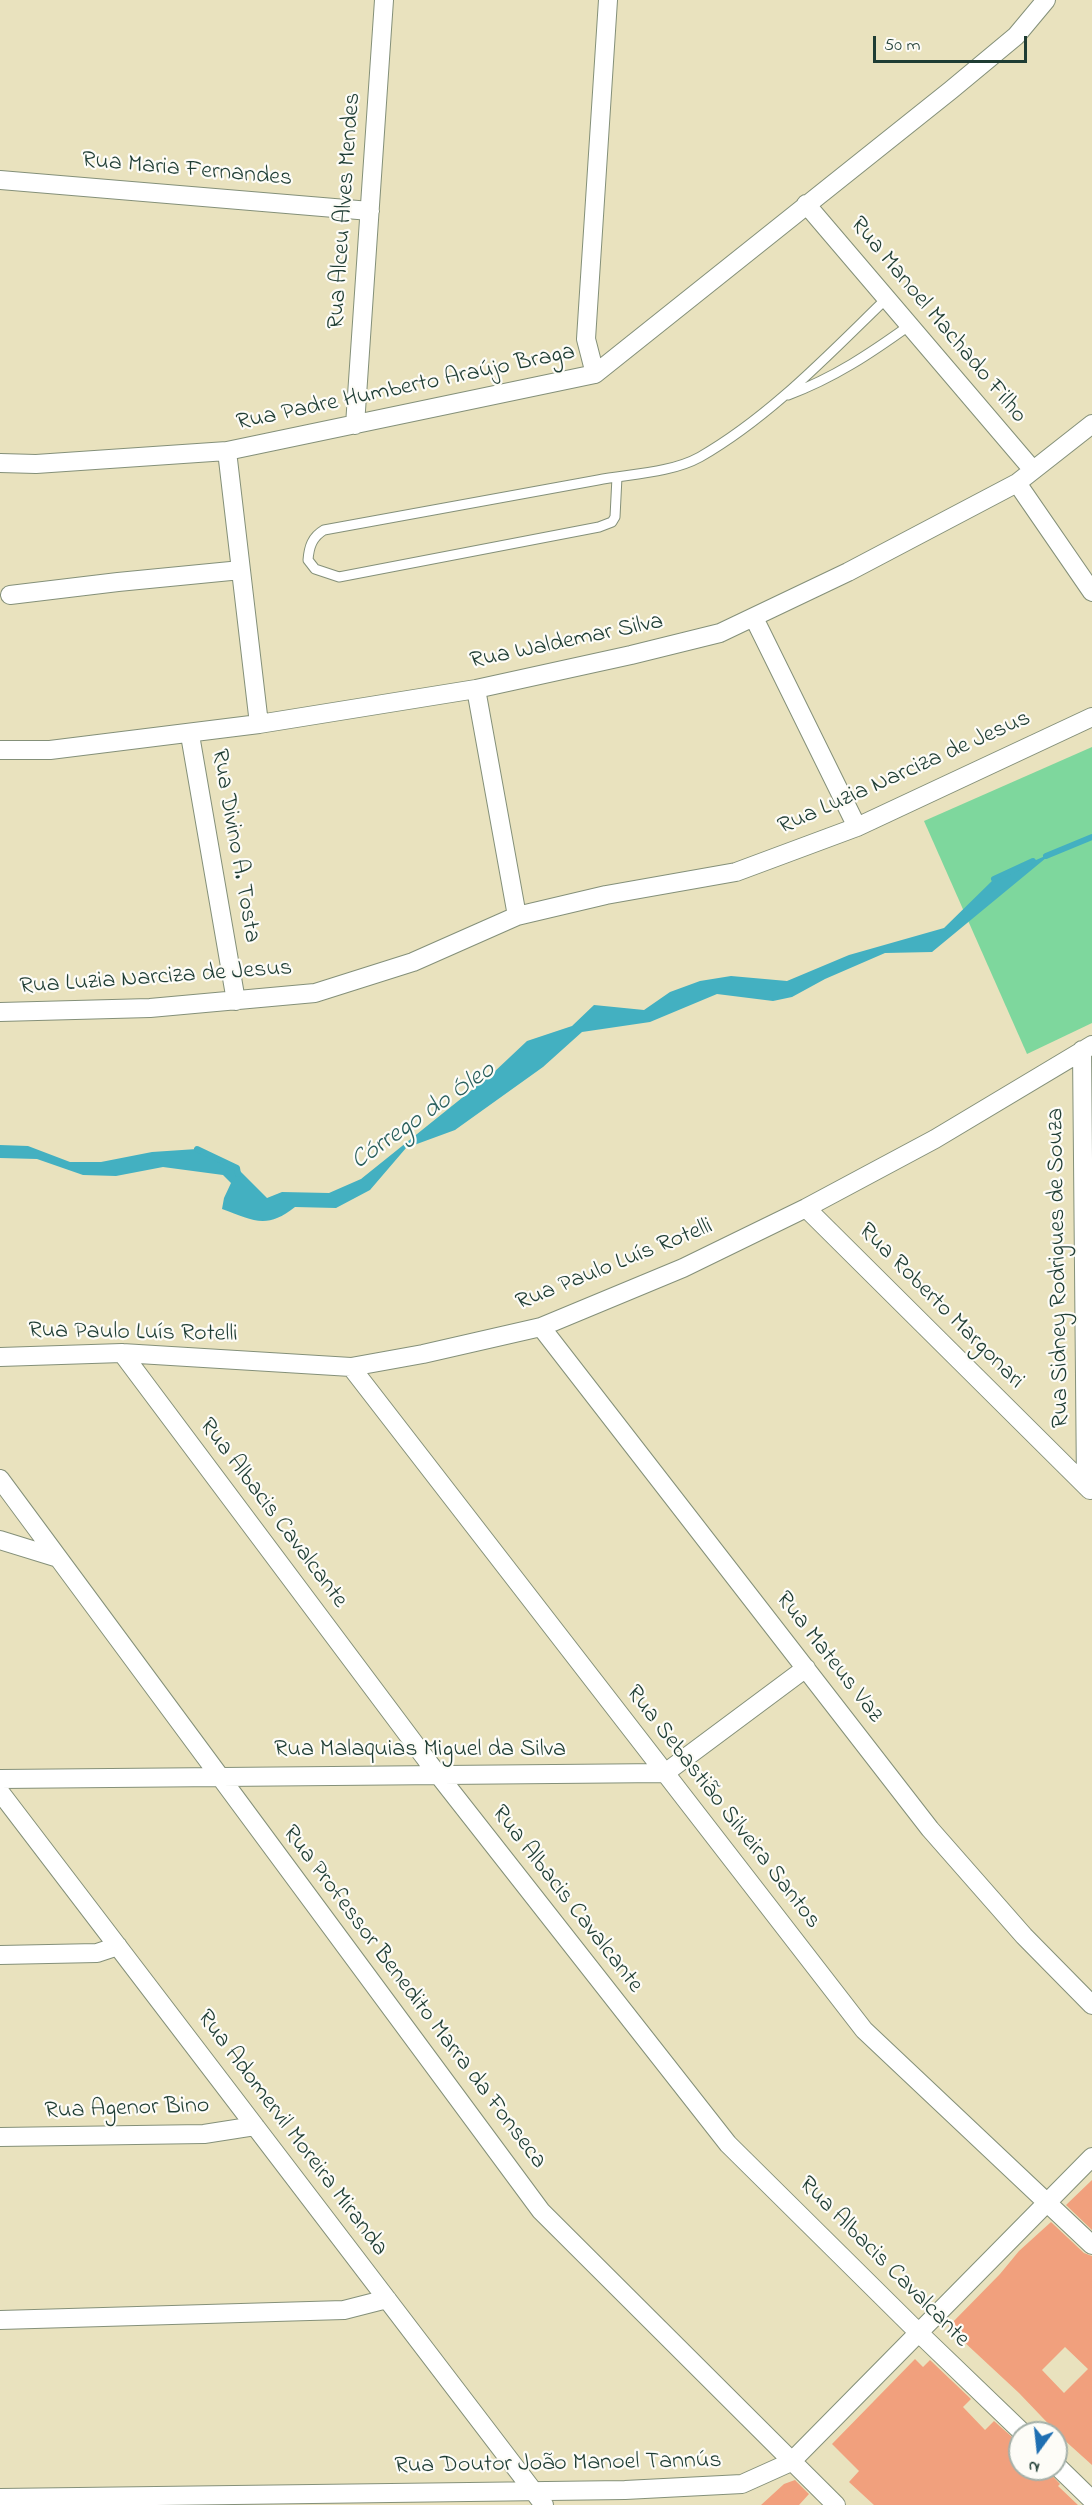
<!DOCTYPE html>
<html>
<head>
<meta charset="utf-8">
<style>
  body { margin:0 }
  #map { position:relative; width:1092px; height:2505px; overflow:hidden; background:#e9e2be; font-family:"Indie Flower",sans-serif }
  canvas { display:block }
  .north { position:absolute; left:1008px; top:2421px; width:60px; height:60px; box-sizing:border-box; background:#fdfcf7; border:2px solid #a4b0a9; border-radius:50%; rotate:195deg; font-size:16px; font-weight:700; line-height:24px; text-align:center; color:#1f3d34 }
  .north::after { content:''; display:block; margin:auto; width:21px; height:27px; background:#1f6fb2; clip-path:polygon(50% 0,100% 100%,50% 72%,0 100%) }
  .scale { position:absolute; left:873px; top:36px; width:154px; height:27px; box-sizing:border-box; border:3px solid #1f3d34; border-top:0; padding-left:8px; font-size:18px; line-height:21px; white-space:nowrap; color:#1f3d34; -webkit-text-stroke:4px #fdfcf7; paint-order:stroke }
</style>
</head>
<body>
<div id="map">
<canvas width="1092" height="2505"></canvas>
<div class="north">N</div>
<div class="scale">50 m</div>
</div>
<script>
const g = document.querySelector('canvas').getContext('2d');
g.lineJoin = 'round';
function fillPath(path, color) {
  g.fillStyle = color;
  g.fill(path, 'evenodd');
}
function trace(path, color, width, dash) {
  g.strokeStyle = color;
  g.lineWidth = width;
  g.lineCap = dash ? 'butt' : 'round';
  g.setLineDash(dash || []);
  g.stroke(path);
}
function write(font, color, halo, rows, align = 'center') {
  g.font = font + ' "Indie Flower",sans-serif';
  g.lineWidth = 4.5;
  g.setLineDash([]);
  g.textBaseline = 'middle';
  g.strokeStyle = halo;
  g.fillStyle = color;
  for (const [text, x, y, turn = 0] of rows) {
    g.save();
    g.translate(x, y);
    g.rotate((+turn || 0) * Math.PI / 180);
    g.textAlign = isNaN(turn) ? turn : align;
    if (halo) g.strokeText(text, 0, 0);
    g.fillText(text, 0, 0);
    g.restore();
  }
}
const green = new Path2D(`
  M1092,747V1023L1027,1054L924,821Z`);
const water = new Path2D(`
  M1052,853L932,952L885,953L825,979L792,997L773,1001L717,994L650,1022L582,1032L543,1067L455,1130L406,1148L370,1190L336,1208L295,1207C266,1230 253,1220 222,1209L224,1198L231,1183L223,1175L163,1167L116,1176L83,1175L37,1159L0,1158V1145L28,1146L70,1162H101L152,1152L197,1149L237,1168L267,1198L282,1192L329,1193L361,1179L493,1073L527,1041L572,1026L594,1005L644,1010L670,992L700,981L731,976L787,981L849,955L944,928L995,878Z`);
const stream = new Path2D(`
  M1046,856L1092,837
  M994,879L1033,861
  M197,1149L237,1168L238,1174`);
const building = new Path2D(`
  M1092,2180V2230L1066,2205Z
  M1051,2222L1084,2253L1092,2256V2465L1062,2438L1019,2393L948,2327L1000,2274L1019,2251ZM1065,2347L1088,2369L1064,2393L1042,2370Z
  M915,2359L923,2367L930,2360L971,2399L963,2407L985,2430L994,2421L1020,2444V2469H1046L1060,2484L1058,2486L1078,2505H874L849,2482L859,2471L832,2444Z
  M795,2480L809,2494L799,2505H761L784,2484Z`);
const service = new Path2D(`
  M788,395C834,378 871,353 910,325
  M617,477L615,517L612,522L599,527L339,577L315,569L308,560C309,547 312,537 324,530C415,513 507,497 598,480C630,474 671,473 700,457C771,416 828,355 887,298`);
const minor = new Path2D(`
  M0,180L370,211
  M806,204L1032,469
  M595,374L586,339L608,0
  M355,425L384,0
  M227,451L259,724
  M0,463L36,464L227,451L595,374L951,90L1016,36L1046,0
  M1017,483L1092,592
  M10,595L118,582L241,570
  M754,618L857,827
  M476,689L517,916
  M190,735L236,1001
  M0,750H50L259,724L476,689L631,655L720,633L848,572L1017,483L1092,424
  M0,1012L150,1008L315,993L413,962L517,916L606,895L736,872L857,827L1092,717
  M1082,1050L1086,1486
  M806,1208L1090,1490
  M541,1327L930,1829L1024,1936L1092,2005
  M122,1353L429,1763L728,2144L919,2333L1023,2433
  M0,1357L122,1353L351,1367L423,1354L541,1327L683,1268L806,1208L935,1139L1092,1045
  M351,1367L864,2030L1092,2245
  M0,1479L541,2211L836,2505
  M0,1540L58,1558
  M0,1779L665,1773L806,1668
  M0,1792L544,2505
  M0,1955L97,1953L118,1946
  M0,2137L204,2134L255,2126
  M0,2320L344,2310L387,2299
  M1056,2465L1092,2500
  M0,2498L625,2490L742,2484L791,2462L1092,2157`);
const streetNames = [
  ["Rua Maria Fernandes",187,171,5],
  ["Rua Alceu Alves Mendes",346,211,-86],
  ["Rua Manoel Machado Filho",937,321,50],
  ["Rua Padre Humberto Araújo Braga",406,389,-12],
  ["Rua Waldemar Silva",567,643,-12],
  ["Rua Luzia Narciza de Jesus",905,774,-24],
  ["Rua Divino A. Tosta",234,846,80],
  ["Rua Luzia Narciza de Jesus",156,979,-4],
  ["Rua Paulo Luís Rotelli",615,1266,-22],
  ["Rua Sidney Rodrigues de Souza",1060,1268,-91],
  ["Rua Roberto Margonari",940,1307,45],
  ["Rua Paulo Luís Rotelli",133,1334,1],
  ["Rua Albacis Cavalcante",272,1514,53],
  ["Rua Mateus Vaz",828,1658,52],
  ["Rua Malaquias Miguel da Silva",420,1751],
  ["Rua Sebastião Silveira Santos",722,1808,52],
  ["Rua Albacis Cavalcante",566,1900,52],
  ["Rua Professor Benedito Marra da Fonseca",413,1998,53],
  ["Rua Agenor Bino",127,2110,-2],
  ["Rua Adomervil Moreira Miranda",291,2134,53],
  ["Rua Albacis Cavalcante",883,2263,45],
  ["Rua Doutor João Manoel Tannús",558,2465,-1]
];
const waterNames = [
  ["Córrego do Óleo",424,1117,-35]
];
fillPath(green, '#7ed79d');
fillPath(water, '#43b0c1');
trace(stream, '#43b0c1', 6);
fillPath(building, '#f1a07d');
trace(service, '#849079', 11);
trace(minor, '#849079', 20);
trace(service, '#fff', 9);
trace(minor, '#fff', 18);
write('24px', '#1f3d34', '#fdfcf7', streetNames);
write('italic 26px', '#2a605e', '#fdfcf7', waterNames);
</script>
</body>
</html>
